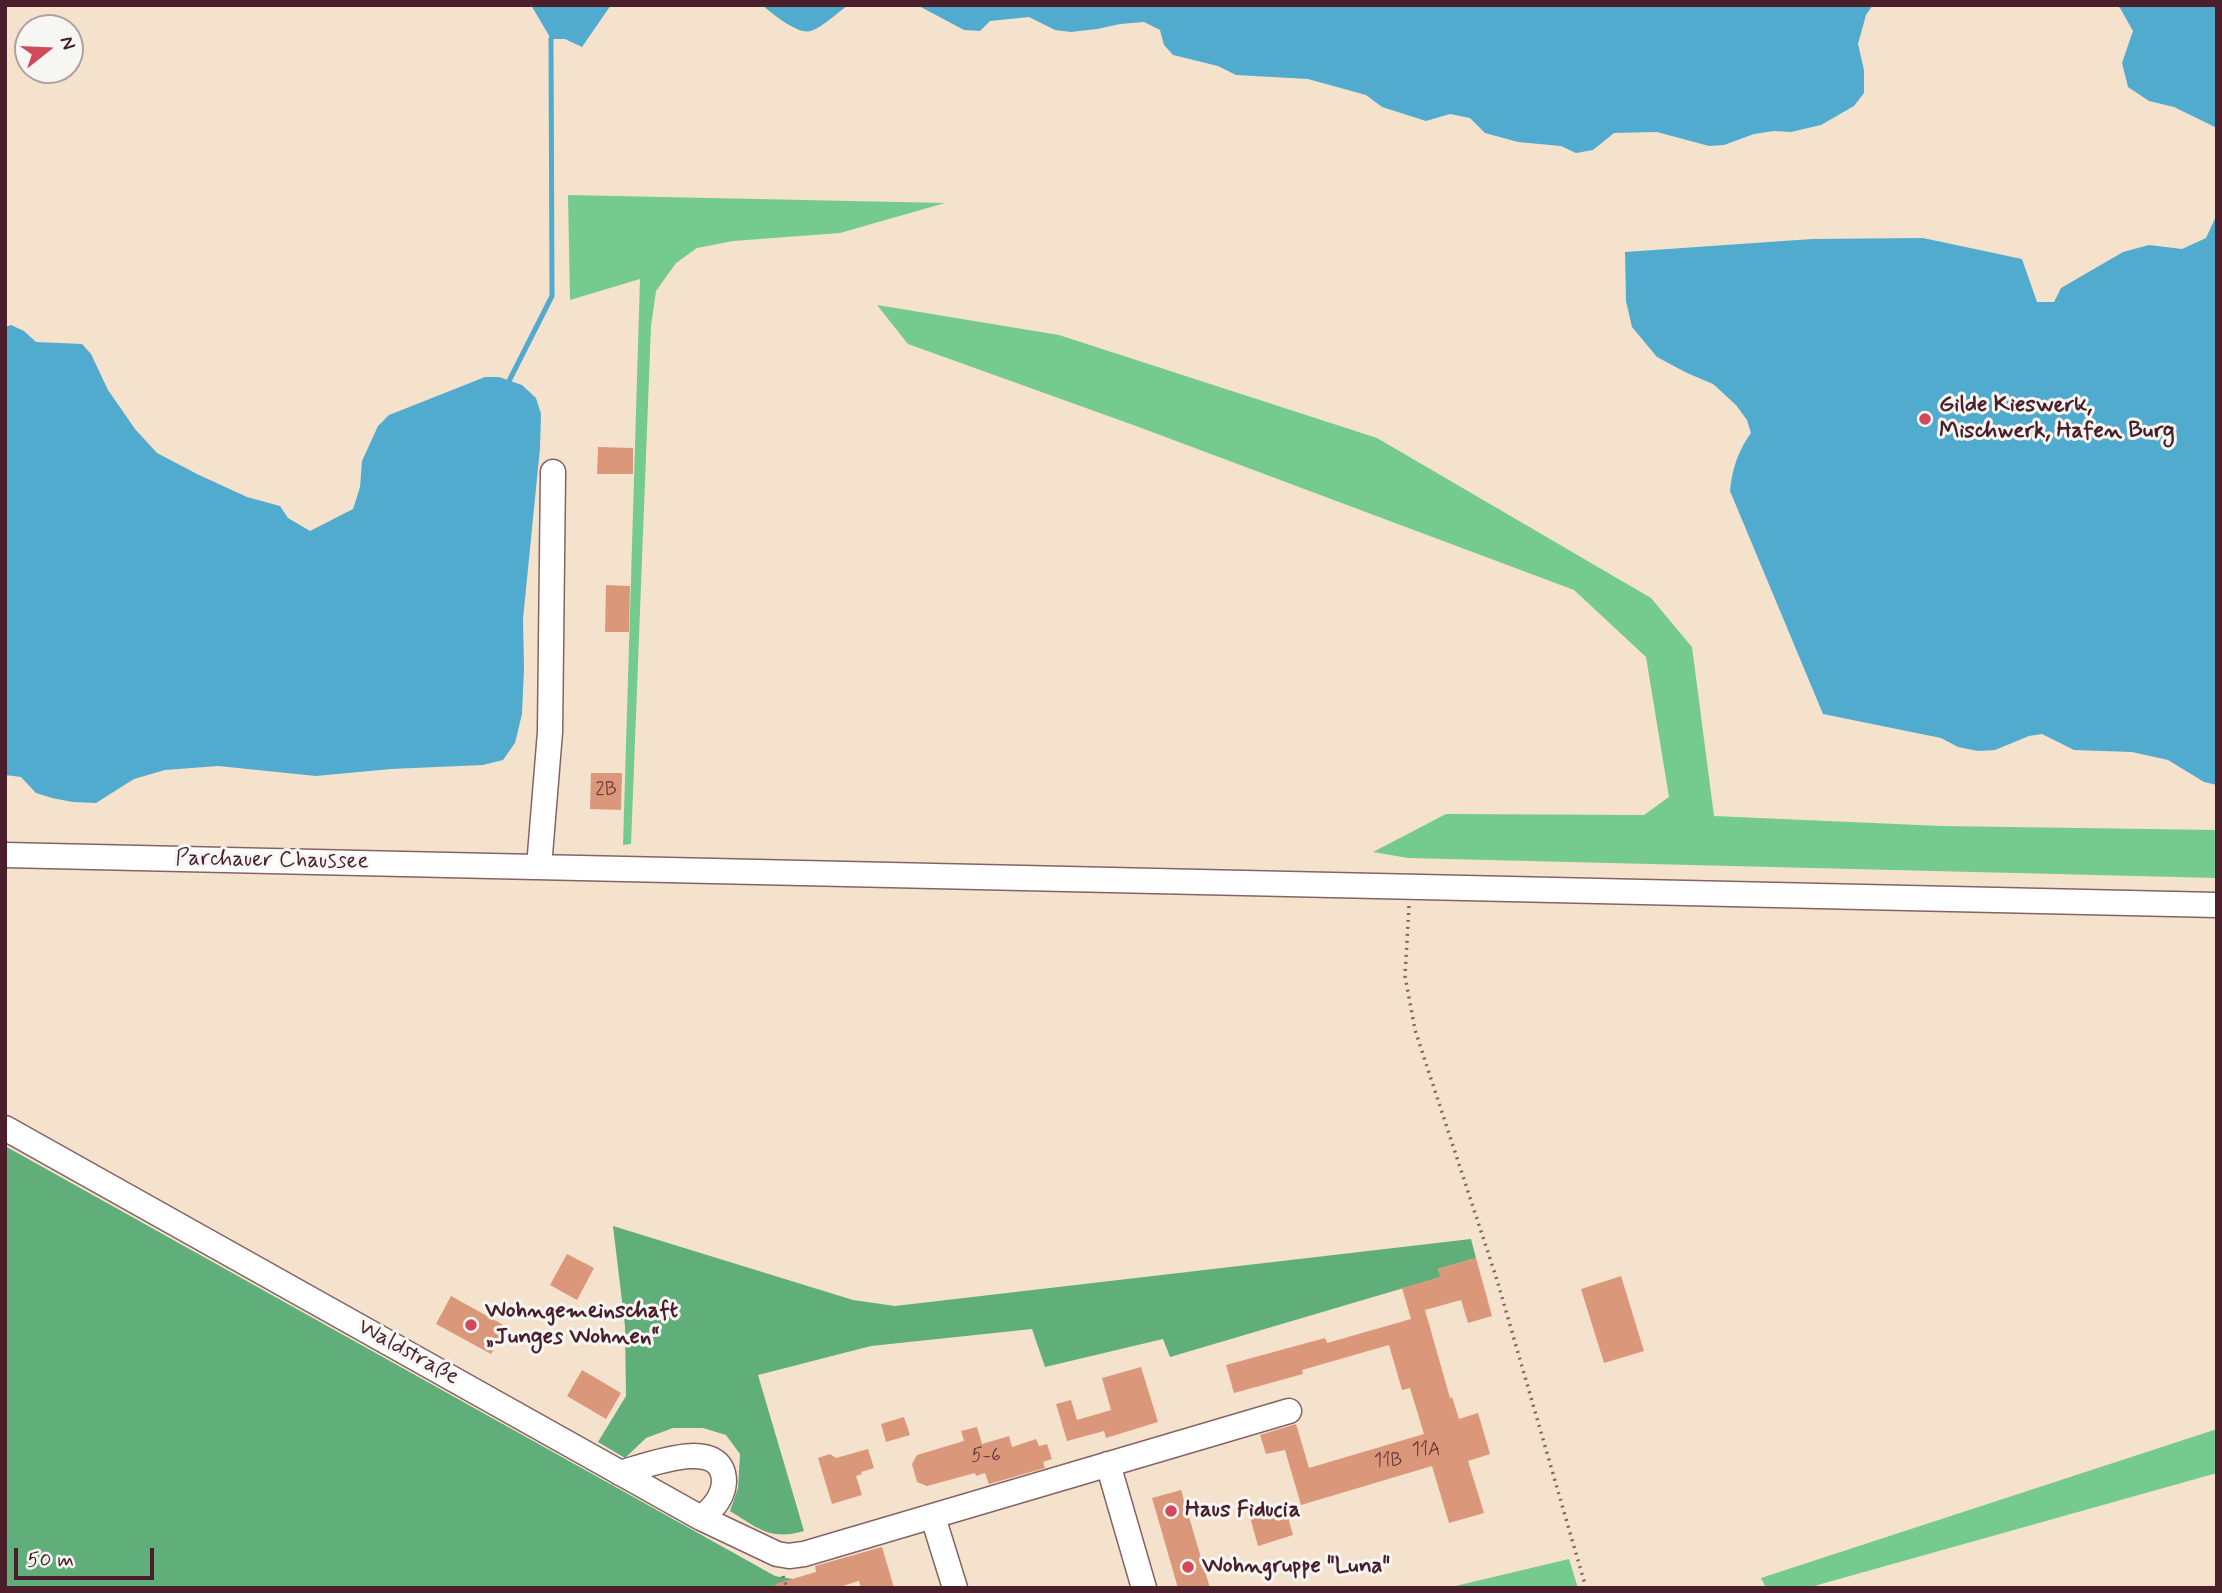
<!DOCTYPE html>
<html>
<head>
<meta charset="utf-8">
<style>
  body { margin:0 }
  #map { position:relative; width:2222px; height:1593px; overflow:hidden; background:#f5e2cc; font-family:Mynerve,sans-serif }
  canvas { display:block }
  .frame { position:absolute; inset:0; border:7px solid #4a1f2b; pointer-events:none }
  .north { position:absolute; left:14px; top:14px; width:70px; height:70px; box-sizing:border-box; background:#f6f6f2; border:2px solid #b1a0a2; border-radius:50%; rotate:72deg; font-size:19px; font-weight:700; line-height:28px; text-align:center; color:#4a1f2b }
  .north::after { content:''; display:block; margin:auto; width:24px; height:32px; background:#d1495b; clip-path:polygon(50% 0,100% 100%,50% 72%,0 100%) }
  .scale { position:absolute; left:14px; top:1548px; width:140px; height:32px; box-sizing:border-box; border:4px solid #4a1f2b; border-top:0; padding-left:9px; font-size:21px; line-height:24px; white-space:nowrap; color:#4a1f2b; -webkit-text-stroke:5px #f6f6f2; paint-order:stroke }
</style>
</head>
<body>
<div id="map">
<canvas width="2222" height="1593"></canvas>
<div class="frame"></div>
<div class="north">N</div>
<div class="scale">50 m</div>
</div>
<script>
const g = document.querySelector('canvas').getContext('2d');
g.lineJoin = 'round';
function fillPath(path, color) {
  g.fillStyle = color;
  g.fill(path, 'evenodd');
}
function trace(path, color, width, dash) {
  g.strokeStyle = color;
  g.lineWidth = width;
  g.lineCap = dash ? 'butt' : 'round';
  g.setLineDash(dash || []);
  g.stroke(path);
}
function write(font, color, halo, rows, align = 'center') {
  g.font = font + ' Mynerve,sans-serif';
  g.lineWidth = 6;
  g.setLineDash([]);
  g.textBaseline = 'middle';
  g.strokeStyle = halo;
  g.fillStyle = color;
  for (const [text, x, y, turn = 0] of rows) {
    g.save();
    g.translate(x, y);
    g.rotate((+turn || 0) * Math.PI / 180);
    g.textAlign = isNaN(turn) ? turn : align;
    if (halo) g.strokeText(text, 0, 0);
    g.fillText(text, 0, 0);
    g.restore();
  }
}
const green = new Path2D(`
  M568,195L945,203L840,233L733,241L697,248L676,263L656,291L651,326L631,844L623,845L640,279L570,300Z
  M877,305L1059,335L1377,438L1651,598L1692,647L1714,816L1941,826L2217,830V878L1408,858L1373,852L1446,814L1644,815L1669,797L1646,657L1574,590L1136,426L908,344Z
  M2217,1429V1473L1807,1588H1766L1761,1578Z
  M1569,1559L1578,1588H1447Z`);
const forest = new Path2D(`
  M5,1146L775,1576L793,1579L795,1588H5Z
  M613,1226L853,1300L895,1306L1471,1239L1476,1258L1438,1269L1441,1277L1170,1357L1163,1339L1045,1367L1032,1329L871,1346L758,1375L804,1531C770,1541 758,1528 730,1511L738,1488L740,1454L726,1435L703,1428H673L646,1438L625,1458L598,1442L626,1396L625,1326Z`);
const water = new Path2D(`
  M531,5H611L582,47L565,39H551Z
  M762,5H848C839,12 821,28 811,31C797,35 772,13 762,5Z
  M917,5H1873L1866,15L1858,44L1864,70V93L1854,106L1821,125L1791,132L1774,131L1754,134L1724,145L1709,146L1657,132L1614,133L1593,150L1576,153L1561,146L1518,142L1485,133L1470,118L1450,114L1426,121L1382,107L1366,95L1308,79L1236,75L1218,66L1173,55L1164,45L1160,30L1144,22L1120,24L1097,29L1071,32L1055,30L1029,17L990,21L980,31L964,30Z
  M2116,5H2217V128L2174,107L2149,101L2128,87L2122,63L2133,31L2120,8Z
  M2217,214V785L2204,782L2168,760L2132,752L2074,750L2042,734L2029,736L1995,750L1978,751L1958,747L1941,738L1823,714L1730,491C1732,469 1738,451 1751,433L1747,420L1736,405L1713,384L1687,373L1657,357L1632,327L1626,301L1625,252L1812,239L1923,238L2022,259L2037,302H2054L2061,288L2123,252L2149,245L2182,249L2206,238Z
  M11,325L24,331L36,342L82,344L91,354L108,390L135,429L157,453L197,474L247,497L280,506L288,518L310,531L353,509L360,487L362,461L378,426L389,415L485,377H499L522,385L536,398L541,414L540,448L523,619L524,668L522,714L515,743L503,760L483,765L391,769L316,776L218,766L165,770L134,779L96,803L73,802L52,798L36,793L21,777L5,775V327Z`);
const stream = new Path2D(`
  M509,381L552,296L551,39`);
const building = new Path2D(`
  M598,447L633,448V474H597Z
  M606,585L630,586L629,632H605Z
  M591,773H622L621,810L590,809Z
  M567,1254L594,1268L577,1300L550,1285Z
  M1476,1258L1492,1316L1468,1323L1461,1300L1425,1310L1450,1398L1452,1397L1459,1419L1478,1413L1490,1454L1468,1461L1484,1513L1449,1523L1432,1466L1301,1505L1285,1450L1266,1454L1260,1435L1296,1424L1309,1468L1424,1434L1410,1388L1402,1390L1389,1345L1302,1370L1303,1374L1234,1393L1226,1365L1325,1338L1327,1343L1411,1319L1402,1288L1441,1277L1438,1269Z
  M1621,1276L1644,1351L1604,1363L1581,1289Z
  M451,1296L507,1327L491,1354L436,1324Z
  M1141,1367L1158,1422L1106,1438L1104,1431L1067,1441L1056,1404L1071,1400L1077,1420L1111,1410L1102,1378Z
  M582,1370L621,1393L606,1419L567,1396Z
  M904,1417L910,1435L886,1442L881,1424Z
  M977,1427L982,1444L1009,1436L1012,1447L1036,1439L1039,1446L1047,1444L1052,1459L1043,1462L1045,1468L989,1484L985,1473L976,1476L975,1473L927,1486L917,1482L912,1464L917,1455L964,1441L961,1431Z
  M868,1449L874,1468L861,1472L862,1474L856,1476L862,1495L832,1504L818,1458L830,1454L836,1458Z
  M1181,1490L1194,1534L1210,1588H1178L1152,1498Z
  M1285,1507L1293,1535L1258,1546L1250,1517Z
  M882,1547L894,1588H861L859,1581L836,1588H776L775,1584L816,1572L815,1566Z`);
const path = new Path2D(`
  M1409,906L1405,976L1415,1030L1497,1280L1586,1588
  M783,1576L787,1588`);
const minor = new Path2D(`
  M5,855L2217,905
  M539,867L550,732L553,472
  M5,1128L701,1518L777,1554L789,1556L804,1554L1289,1411
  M1108,1464L1144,1588
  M620,1473C646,1466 724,1434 724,1482C723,1498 713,1509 701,1518
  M933,1517L955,1588`);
const markers = [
  [1925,419,7,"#d1495b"],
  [471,1325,7,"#d1495b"],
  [1171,1511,7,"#d1495b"],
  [1188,1567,7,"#d1495b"]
];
const numberNames = [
  ["2B",606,791],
  ["11A",1426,1451],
  ["5-6",986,1457],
  ["11B",1388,1462]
];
const poiNames = [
  ["Gilde Kieswerk,",1939,406],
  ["Mischwerk, Hafen Burg",1939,432],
  ["Wohngemeinschaft",485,1312],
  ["„Junges Wohnen“",485,1338],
  ["Haus Fiducia",1185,1511],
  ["Wohngruppe \"Luna\"",1202,1567]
];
const streetNames = [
  ["Parchauer Chaussee",272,861,1],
  ["Waldstraße",408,1353,29]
];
fillPath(green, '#75ca8e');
fillPath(forest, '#60ae79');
fillPath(water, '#51abcf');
trace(stream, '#51abcf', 5);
fillPath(building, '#db977a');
trace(minor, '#866363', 27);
trace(path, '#866363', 3.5, [2, 5]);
trace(minor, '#fff', 24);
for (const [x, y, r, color] of markers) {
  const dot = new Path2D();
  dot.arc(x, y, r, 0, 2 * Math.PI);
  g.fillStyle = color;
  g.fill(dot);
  trace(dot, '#f6f6f2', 2.5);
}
write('19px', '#6e3d3f', null, numberNames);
write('bold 23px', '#4a1f2b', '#f6f6f2', poiNames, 'left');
write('23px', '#4a1f2b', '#f6f6f2', streetNames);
</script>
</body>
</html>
